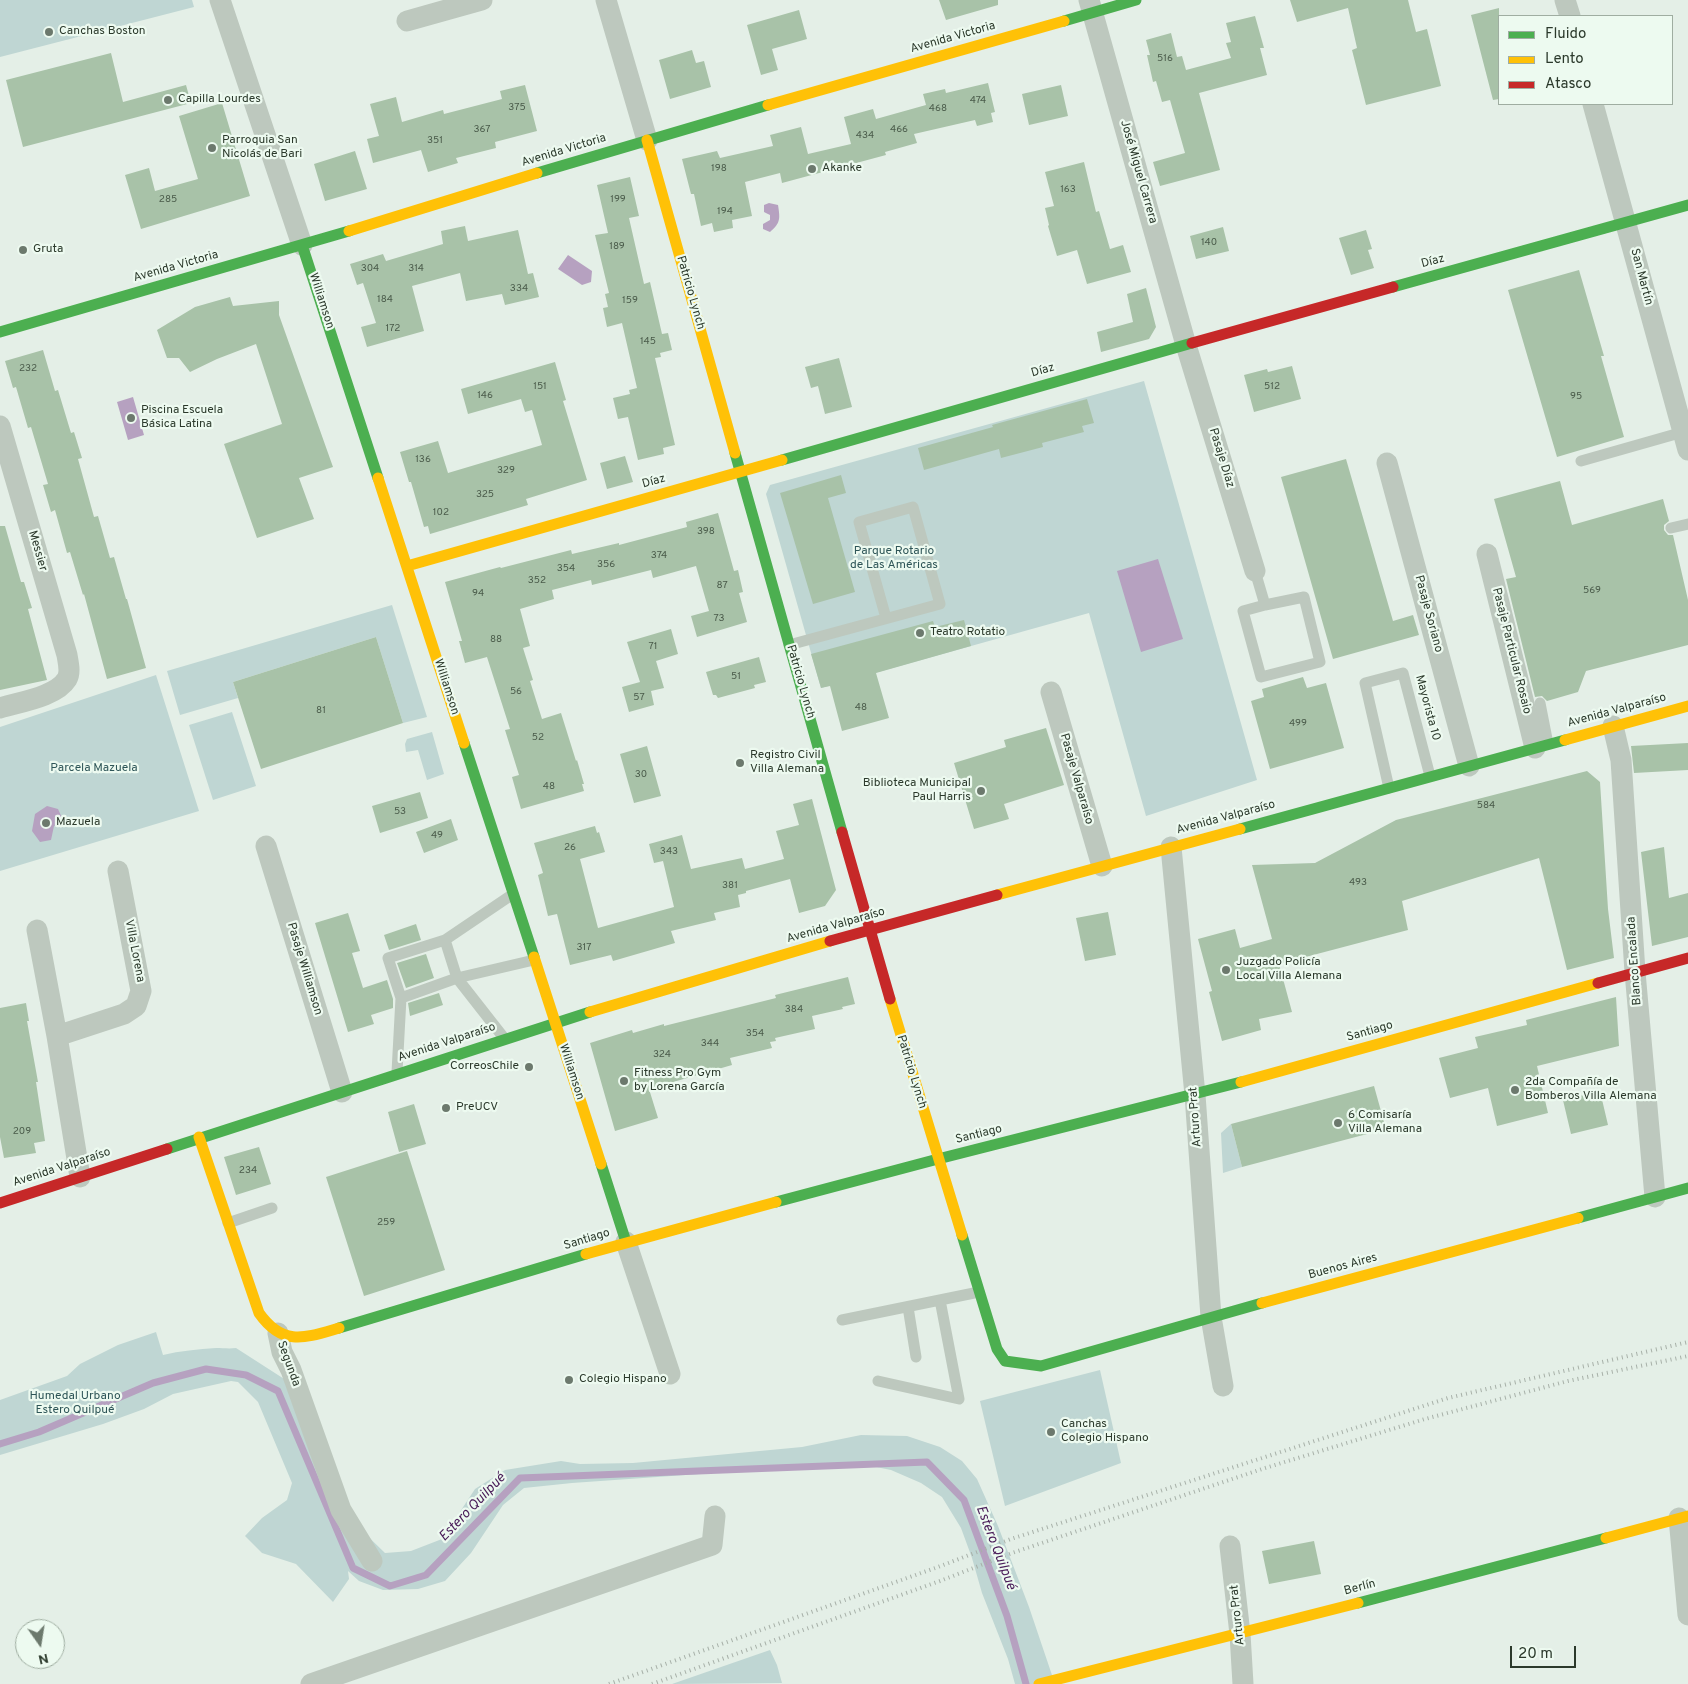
<!DOCTYPE html>
<html>
<head>
<meta charset="utf-8">
<style>
  body { margin:0 }
  #map { position:relative; width:1688px; height:1684px; overflow:hidden; background:#e4efe7; font-family:Overpass,sans-serif }
  canvas { display:block }
  .legend { position:absolute; left:1498px; top:15px; width:175px; height:90px; box-sizing:border-box; background:#edfaf0; border:1px solid #9fada1; margin:0; padding:6px 9px; list-style:none; font-size:15px; color:#2b392b }
  .legend li { display:flex; align-items:center; gap:10px; height:25px }
  .legend b { width:25px; border:1px solid #9fada1 }
  .north { position:absolute; left:15px; top:1619px; width:50px; height:50px; box-sizing:border-box; background:#edfaf0; border:1px solid #9fada1; border-radius:50%; rotate:167deg; font-size:14px; font-weight:700; line-height:20px; text-align:center; color:#2b392b }
  .north::after { content:''; display:block; margin:auto; width:18px; height:22px; background:#6c796d; clip-path:polygon(50% 0,100% 100%,50% 72%,0 100%) }
  .scale { position:absolute; left:1510px; top:1646px; width:66px; height:22px; box-sizing:border-box; border:2px solid #2b392b; border-top:0; padding-left:6px; font-size:15px; line-height:18px; white-space:nowrap; color:#2b392b; -webkit-text-stroke:4px #edfaf0; paint-order:stroke }
</style>
</head>
<body>
<div id="map">
<canvas width="1688" height="1684"></canvas>
<ul class="legend">
<li><b style="height:6px;background:#4caf50"></b>Fluido</li>
<li><b style="height:6px;background:#ffc107"></b>Lento</li>
<li><b style="height:6px;background:#c62828"></b>Atasco</li>
</ul>
<div class="north">N</div>
<div class="scale">20 m</div>
</div>
<script>
const g = document.querySelector('canvas').getContext('2d');
g.lineJoin = 'round';
function fillPath(path, color) {
  g.fillStyle = color;
  g.fill(path, 'evenodd');
}
function trace(path, color, width, dash) {
  g.strokeStyle = color;
  g.lineWidth = width;
  g.lineCap = dash ? 'butt' : 'round';
  g.setLineDash(dash || []);
  g.stroke(path);
}
function write(font, color, halo, rows, align = 'center') {
  g.font = font + ' Overpass,sans-serif';
  g.lineWidth = 4.5;
  g.setLineDash([]);
  g.textBaseline = 'middle';
  g.strokeStyle = halo;
  g.fillStyle = color;
  for (const [text, x, y, turn = 0] of rows) {
    g.save();
    g.translate(x, y);
    g.rotate((+turn || 0) * Math.PI / 180);
    g.textAlign = isNaN(turn) ? turn : align;
    if (halo) g.strokeText(text, 0, 0);
    g.fillText(text, 0, 0);
    g.restore();
  }
}
const green = new Path2D(`
  M0,0H192L194,7L0,57Z
  M1144,381L1257,780L1146,816L1089,613L821,688L766,494L770,485Z
  M392,605L427,717L403,723L376,637L233,682L238,698L180,715L167,671Z
  M156,675L199,811L0,871V727Z
  M232,712L256,786L213,800L189,725Z
  M432,732L444,774L427,780L418,750L406,752L405,744L407,739Z
  M1231,1124L1242,1167L1223,1173L1221,1133Z
  M156,1332L163,1355C180,1351 198,1349 216,1348C223,1348 229,1349 236,1348L292,1384L349,1518L385,1553L411,1551L442,1539L475,1489L505,1470L561,1461L580,1464L633,1463L802,1447L861,1435L907,1436L940,1447L962,1461L977,1479L998,1526L1029,1607L1055,1684H1015L1008,1659L982,1593L972,1558L961,1528L942,1497L921,1483L891,1470L856,1463L572,1483L524,1488L503,1505L471,1553L445,1581L418,1589L383,1590L359,1581L348,1571L349,1579L333,1602L296,1564L262,1553L245,1536L262,1518L287,1500L292,1483L258,1402L238,1382L231,1381L173,1394L144,1409L103,1424L0,1455V1400L67,1376L80,1364L118,1345Z
  M1100,1370L1121,1463L1005,1506L980,1401Z
  M770,1650L777,1665L782,1683L672,1684Z`);
const water = new Path2D(`
  M769,203L778,205C780,218 781,223 770,232L763,229V224L770,220V215L764,212V205Z
  M568,255L592,271L591,282L582,285L558,269Z
  M133,397L144,435L128,440L117,402Z
  M1158,559L1183,639L1141,652L1117,571Z
  M47,806L58,809L63,820L54,826L51,840L40,842L32,831L35,814Z`);
const stream = new Path2D(`
  M0,1444L39,1432L153,1383L206,1369L246,1375L278,1391L353,1568L390,1586L426,1575L520,1478L927,1462L964,1500L1007,1616L1026,1684`);
const building = new Path2D(`
  M939,0H998V5L946,20Z
  M1290,0H1408L1416,32L1427,29L1441,86L1366,105L1352,50L1357,48L1348,8L1297,22Z
  M1499,8V99L1493,100L1471,15Z
  M799,10L807,39L772,49L778,70L761,75L747,25Z
  M1255,16L1264,48H1260L1267,75L1199,93L1220,170L1160,186L1153,162L1185,153L1170,100L1162,102L1156,81L1153,82L1147,55H1150L1146,40L1171,33L1177,57L1182,56L1186,70L1231,58L1226,43L1231,42L1226,23Z
  M692,50L696,63L704,61L711,87L670,99L659,60Z
  M111,53L123,102L186,85L191,103L23,147L6,80Z
  M988,83L995,112L991,113L993,122L977,126L975,120L914,134L917,143L885,152L886,155L782,183L780,173L745,182L752,216L732,220L733,228L714,232L712,223L701,226L694,194H691L682,159L717,151L720,158L773,146L770,135L801,127L808,154L851,144L844,117L873,109L876,119L926,105L923,94L945,89L946,93Z
  M525,85L537,131L495,142L496,148L456,158L458,163L428,172L421,150L373,163L367,139L379,136L370,104L396,97L402,122L443,110L444,114L502,99L500,91Z
  M1061,85L1068,116L1029,125L1022,94Z
  M222,103L250,196L141,229L125,175L149,168L155,191L198,179L179,116Z
  M355,151L367,189L325,201L314,164Z
  M1084,162L1096,212L1099,211L1110,249L1123,245L1131,272L1087,284L1077,250L1057,256L1048,226L1049,225L1045,208L1054,206L1045,172Z
  M630,177L639,216L629,218L644,284L650,282L662,334L668,333L672,350L660,353L661,357L655,358L675,445L663,448L664,454L638,460L628,417L618,419L613,398L630,394L629,390L637,388L622,323L607,327L603,308L608,307L605,294L609,293L595,235L608,233L597,185Z
  M465,226L468,241L518,230L528,274L533,273L539,297L505,305L502,294L466,301L460,273L412,286L424,331L367,347L361,327L376,323L363,283L357,285L350,264L383,254L386,261L443,244L441,231Z
  M1223,227L1229,251L1196,259L1190,236Z
  M1366,230L1372,249L1368,250L1374,268L1351,275L1339,238Z
  M1579,270L1604,356H1601L1624,437L1557,457L1508,290Z
  M1146,288L1156,327L1149,339L1101,352L1097,332L1133,322L1127,294Z
  M230,297L233,306L279,301V315L333,467L299,478L314,519L257,538L224,444L282,424L256,344L217,359L190,372L179,358H167L157,330L195,307Z
  M43,350L55,391L58,390L71,433L74,432L82,458L78,459L94,517L98,516L110,558L114,557L126,599H127L146,668L107,679L84,594L83,595L70,552L67,553L55,510L51,512L43,485L48,484L31,427L28,428L16,387L13,388L5,361Z
  M839,358L852,407L825,414L818,386L811,388L805,367Z
  M555,362L566,400L563,401L587,480L526,499L528,505L430,534L428,526L424,527L411,482H409L400,452L438,441L448,473L542,445L532,410L525,412L521,399L468,414L461,389Z
  M1292,366L1301,399L1254,412L1244,375L1267,369L1268,372Z
  M1087,399L1094,423L1082,426L1084,432L1042,443L1043,447L1001,458L999,449L924,470L918,448L993,427L992,425Z
  M625,456L633,482L607,489L600,463Z
  M1346,459L1393,621L1413,615L1419,635L1333,659L1281,477Z
  M841,475L846,493L828,498L855,592L813,604L780,493Z
  M1560,481L1572,525L1663,499L1669,521L1664,525V530L1668,535H1673L1688,600V645L1586,671L1578,692L1547,701L1542,696L1535,697L1506,579L1516,577L1494,499Z
  M718,513L734,571L738,570L743,592L739,593L747,622L697,637L691,616L709,611L696,566L653,578L651,570L592,585L591,580L552,590L554,599L520,609L530,646L523,648L533,680L530,681L542,719L561,713L576,761L577,760L584,784H582L584,791L521,809L512,777L519,775L505,730L510,729L487,657L465,663L459,641H462L445,582L500,567L501,568L571,550L572,554L619,543V545L687,527L686,522Z
  M0,526H5L21,582H24L32,608L28,609L47,680L0,690Z
  M964,620L971,646L876,673L889,718L842,731L830,686L821,688L811,654L933,621L935,627Z
  M671,629L678,654L656,661L664,688L651,691L654,705L629,712L622,687L640,682L627,642Z
  M376,637L403,723L261,769L233,682Z
  M759,657L766,682L754,685L755,688L718,698L716,695H713L706,672Z
  M1303,677L1307,688L1326,683L1344,748L1270,769L1251,701L1264,697L1262,689Z
  M1046,728L1064,785L1004,804L1009,819L974,829L954,763L1006,747L1004,740Z
  M1688,743V770L1634,773L1631,746Z
  M647,746L661,796L634,803L620,754Z
  M1587,771L1600,782L1608,909L1614,958L1567,970L1539,858L1402,901L1408,930L1279,964L1292,1012L1259,1019L1261,1030L1222,1041L1209,992L1212,991L1198,939L1235,929L1240,948L1272,939L1252,865L1315,863L1396,820Z
  M420,792L428,818L380,833L372,806Z
  M812,799L836,890L825,906L799,913L790,879L746,891V893L738,895L740,907L714,913L716,920L671,931L675,943L613,961L611,955L570,965L557,914L548,916L538,875L543,873L534,843L595,826L597,833L599,832L605,852L580,859L598,928L674,907L663,861L654,863L649,844L682,835L691,869L742,858L745,869L784,859L776,831L799,825L793,804Z
  M451,819L458,840L424,853L416,832Z
  M1664,847L1669,898L1688,893V937L1652,946L1641,852Z
  M1108,912L1116,955L1085,961L1076,918Z
  M348,913L360,951L352,953L363,988L387,980L393,999V1008L371,1015L374,1024L348,1032L315,923Z
  M416,924L421,940L389,950L384,935Z
  M426,954L434,978L406,988L397,963Z
  M848,977L855,1004L842,1007L843,1009L812,1016L815,1029L775,1038L776,1041L770,1042L772,1048L730,1058L732,1065L649,1089L658,1118L615,1131L590,1043L632,1030L633,1033L664,1024V1026L776,998L775,995Z
  M439,993L443,1005L410,1016L408,1003Z
  M1616,997L1619,1046L1537,1066L1548,1113L1497,1126L1488,1088L1450,1098L1439,1058L1478,1048L1475,1037L1527,1025L1526,1020Z
  M26,1003L29,1021H27L38,1082H36L45,1141L34,1143L36,1153L4,1158L0,1137V1008Z
  M1374,1086L1386,1129L1242,1167L1231,1124Z
  M1600,1091L1608,1125L1571,1134L1562,1096L1579,1092L1580,1096Z
  M414,1104L426,1144L399,1152L388,1112Z
  M259,1147L271,1184L236,1195L224,1157Z
  M407,1151L445,1270L364,1296L326,1177Z
  M1314,1541L1321,1574L1269,1584L1262,1551Z`);
const lane = new Path2D(`
  M1581,461L1683,432
  M1671,528L1688,524
  M1255,571L1265,605
  M1304,597L1320,662L1261,677L1243,611L1265,605Z
  M789,645L940,604L913,507L859,522L886,618
  M1540,703L1548,744
  M1389,788L1365,683L1403,673L1430,776
  M445,940L457,978L504,1038
  M401,998L457,978L534,960
  M397,1072L401,998L388,958L445,940L513,894
  M228,1223L272,1208
  M908,1307L916,1357
  M842,1320L979,1292
  M878,1381L959,1399L940,1300`);
const street = new Path2D(`
  M220,0L302,245
  M606,0L647,140
  M1089,0L1186,345L1255,571
  M1565,0L1570,16
  M407,21L482,0
  M1593,104L1688,450
  M0,426L67,655C68,662 71,672 67,679C56,697 19,702 0,708
  M1387,463L1469,766
  M1487,554L1535,748
  M1051,692L1102,866
  M1613,726L1621,760L1635,972L1655,1197
  M266,846L342,1092
  M1171,847L1195,1095L1211,1317L1223,1386
  M37,930L57,1036L80,1177
  M57,1036L124,1014L136,1006L141,991L118,871
  M626,1242L670,1374
  M278,1333L282,1352L291,1370L341,1510L372,1561
  M1679,1518L1688,1615
  M1230,1546L1240,1634L1243,1684
  M311,1684L712,1545L715,1516`);
const fast = new Path2D(`
  M1064,21L1136,0
  M537,173L768,105
  M302,245L378,478
  M1393,287L1688,205
  M0,332L349,231
  M735,453L842,832
  M782,460L1192,343
  M464,743L534,957
  M1240,829L1565,740
  M167,1149L590,1012
  M601,1164L626,1242
  M776,1202L938,1159L1241,1082
  M1578,1218L1688,1188
  M962,1235L997,1349L1005,1361L1041,1366L1262,1303
  M339,1328L586,1254
  M1358,1603L1606,1538`);
const slow = new Path2D(`
  M768,105L1064,21
  M647,140L735,453
  M349,231L537,173
  M378,478L464,743
  M407,566L782,460
  M1565,740L1688,706
  M997,895L1240,829
  M534,957L601,1164
  M890,999L962,1235
  M590,1012L830,941
  M1241,1082L1598,983
  M199,1137L259,1313C283,1347 305,1338 339,1328
  M586,1254L776,1202
  M1262,1303L1578,1218
  M1606,1538L1688,1516
  M1039,1684L1358,1603`);
const jam = new Path2D(`
  M1192,343L1393,287
  M842,832L890,999
  M830,941L997,895
  M1598,983L1688,958
  M0,1203L167,1149`);
const rail = new Path2D(`
  M609,1684L938,1567L1011,1539L1448,1398L1688,1342
  M652,1684L940,1581L1012,1553L1262,1469L1425,1419L1568,1381L1688,1356`);
const markers = [
  [49,32,5,"#6c796d"],
  [168,100,5,"#6c796d"],
  [212,148,5,"#6c796d"],
  [812,169,5,"#6c796d"],
  [23,250,5,"#6c796d"],
  [131,418,5,"#6c796d"],
  [920,633,5,"#6c796d"],
  [740,763,5,"#6c796d"],
  [981,791,5,"#6c796d"],
  [46,823,5,"#6c796d"],
  [1226,970,5,"#6c796d"],
  [529,1067,5,"#6c796d"],
  [624,1081,5,"#6c796d"],
  [1515,1090,5,"#6c796d"],
  [446,1108,5,"#6c796d"],
  [1338,1123,5,"#6c796d"],
  [569,1380,5,"#6c796d"],
  [1051,1432,5,"#6c796d"]
];
const numberNames = [
  ["516",1165,59],
  ["474",978,101],
  ["375",517,108],
  ["468",938,109],
  ["367",482,130],
  ["466",899,130],
  ["434",865,136],
  ["351",435,141],
  ["198",719,169],
  ["163",1068,190],
  ["285",168,200],
  ["199",618,200],
  ["194",725,212],
  ["140",1209,243],
  ["189",617,247],
  ["304",370,269],
  ["314",416,269],
  ["334",519,289],
  ["184",385,300],
  ["159",630,301],
  ["172",393,329],
  ["145",648,342],
  ["232",28,369],
  ["151",540,387],
  ["512",1272,387],
  ["146",485,396],
  ["95",1576,397],
  ["136",423,460],
  ["329",506,471],
  ["325",485,495],
  ["102",441,513],
  ["398",706,532],
  ["374",659,556],
  ["356",606,565],
  ["354",566,569],
  ["352",537,581],
  ["87",722,586],
  ["569",1592,591],
  ["94",478,594],
  ["73",719,619],
  ["88",496,640],
  ["71",653,647],
  ["51",736,677],
  ["56",516,692],
  ["57",639,698],
  ["48",861,708],
  ["81",321,711],
  ["499",1298,724],
  ["52",538,738],
  ["30",641,775],
  ["48",549,787],
  ["584",1486,806],
  ["53",400,812],
  ["49",437,836],
  ["26",570,848],
  ["343",669,852],
  ["493",1358,883],
  ["381",730,886],
  ["317",584,948],
  ["384",794,1010],
  ["354",755,1034],
  ["344",710,1044],
  ["324",662,1055],
  ["209",22,1132],
  ["234",248,1171],
  ["259",386,1223]
];
const poiNames = [
  ["Canchas Boston",59,32],
  ["Capilla Lourdes",178,100],
  ["Parroquia San",222,141],
  ["Nicolás de Bari",222,155],
  ["Akanke",822,169],
  ["Gruta",33,250],
  ["Piscina Escuela",141,411],
  ["Básica Latina",141,425],
  ["Teatro Rotatio",930,633],
  ["Registro Civil",750,756],
  ["Villa Alemana",750,770],
  ["Biblioteca Municipal",971,784,"right"],
  ["Paul Harris",971,798,"right"],
  ["Mazuela",56,823],
  ["Juzgado Policía",1236,963],
  ["Local Villa Alemana",1236,977],
  ["CorreosChile",519,1067,"right"],
  ["Fitness Pro Gym",634,1074],
  ["by Lorena García",634,1088],
  ["2da Compañía de",1525,1083],
  ["Bomberos Villa Alemana",1525,1097],
  ["PreUCV",456,1108],
  ["6 Comisaría",1348,1116],
  ["Villa Alemana",1348,1130],
  ["Colegio Hispano",579,1380],
  ["Canchas",1061,1425],
  ["Colegio Hispano",1061,1439]
];
const streetNames = [
  ["Avenida Victoria",953,38,-16],
  ["Avenida Victoria",564,151,-17],
  ["José Miguel Carrera",1138,172,74],
  ["Díaz",1433,262,-15],
  ["Avenida Victoria",176,267,-16],
  ["San Martín",1641,277,75],
  ["Patricio Lynch",690,293,74],
  ["Williamson",321,301,72],
  ["Díaz",1043,371,-16],
  ["Pasaje Díaz",1221,458,73],
  ["Díaz",654,482,-16],
  ["Messier",37,551,74],
  ["Pasaje Soriano",1428,614,75],
  ["Pasaje Particular Rosaio",1511,651,76],
  ["Patricio Lynch",800,682,74],
  ["Williamson",446,687,72],
  ["Mayorista 10",1427,708,75],
  ["Avenida Valparaíso",1617,711,-15],
  ["Pasaje Valparaíso",1076,779,74],
  ["Avenida Valparaíso",1226,818,-15],
  ["Avenida Valparaíso",836,926,-16],
  ["Villa Lorena",134,951,79],
  ["Blanco Encalada",1635,961,-94],
  ["Pasaje Williamson",304,969,73],
  ["Santiago",1370,1032,-16],
  ["Avenida Valparaíso",447,1043,-18],
  ["Williamson",571,1072,72],
  ["Patricio Lynch",911,1072,73],
  ["Arturo Prat",1196,1117,-94],
  ["Santiago",979,1135,-14],
  ["Avenida Valparaíso",62,1168,-18],
  ["Santiago",587,1240,-17],
  ["Buenos Aires",1343,1267,-15],
  ["Segunda",288,1364,70],
  ["Berlín",1360,1588,-15],
  ["Arturo Prat",1238,1615,-96]
];
const parkNames = [
  ["Parque Rotario",894,552],
  ["de Las Américas",894,566],
  ["Parcela Mazuela",94,769],
  ["Humedal Urbano",75,1397],
  ["Estero Quilpué",75,1411]
];
const waterNames = [
  ["Estero Quilpué",473,1508,-46],
  ["Estero Quilpué",995,1548,69]
];
fillPath(green, '#bfd6d3');
fillPath(water, '#b6a1c0');
trace(stream, '#b6a1c0', 7);
fillPath(building, '#a8c2a8');
trace(lane, '#bdc8be', 11);
trace(street, '#bdc8be', 21);
trace(fast, '#4caf50', 11);
trace(slow, '#ffc107', 11);
trace(jam, '#c62828', 11);
trace(rail, '#a7b0a8', 4, [1, 4]);
for (const [x, y, r, color] of markers) {
  const dot = new Path2D();
  dot.arc(x, y, r, 0, 2 * Math.PI);
  g.fillStyle = color;
  g.fill(dot);
  trace(dot, '#edfaf0', 2);
}
write('10px', '#4a5b4a', null, numberNames);
write('12px', '#2b392b', '#edfaf0', poiNames, 'left');
write('12px', '#2b392b', '#edfaf0', streetNames);
write('12px', '#2e5557', '#edfaf0', parkNames);
write('italic 14px', '#4c205b', '#edfaf0', waterNames);
</script>
</body>
</html>
